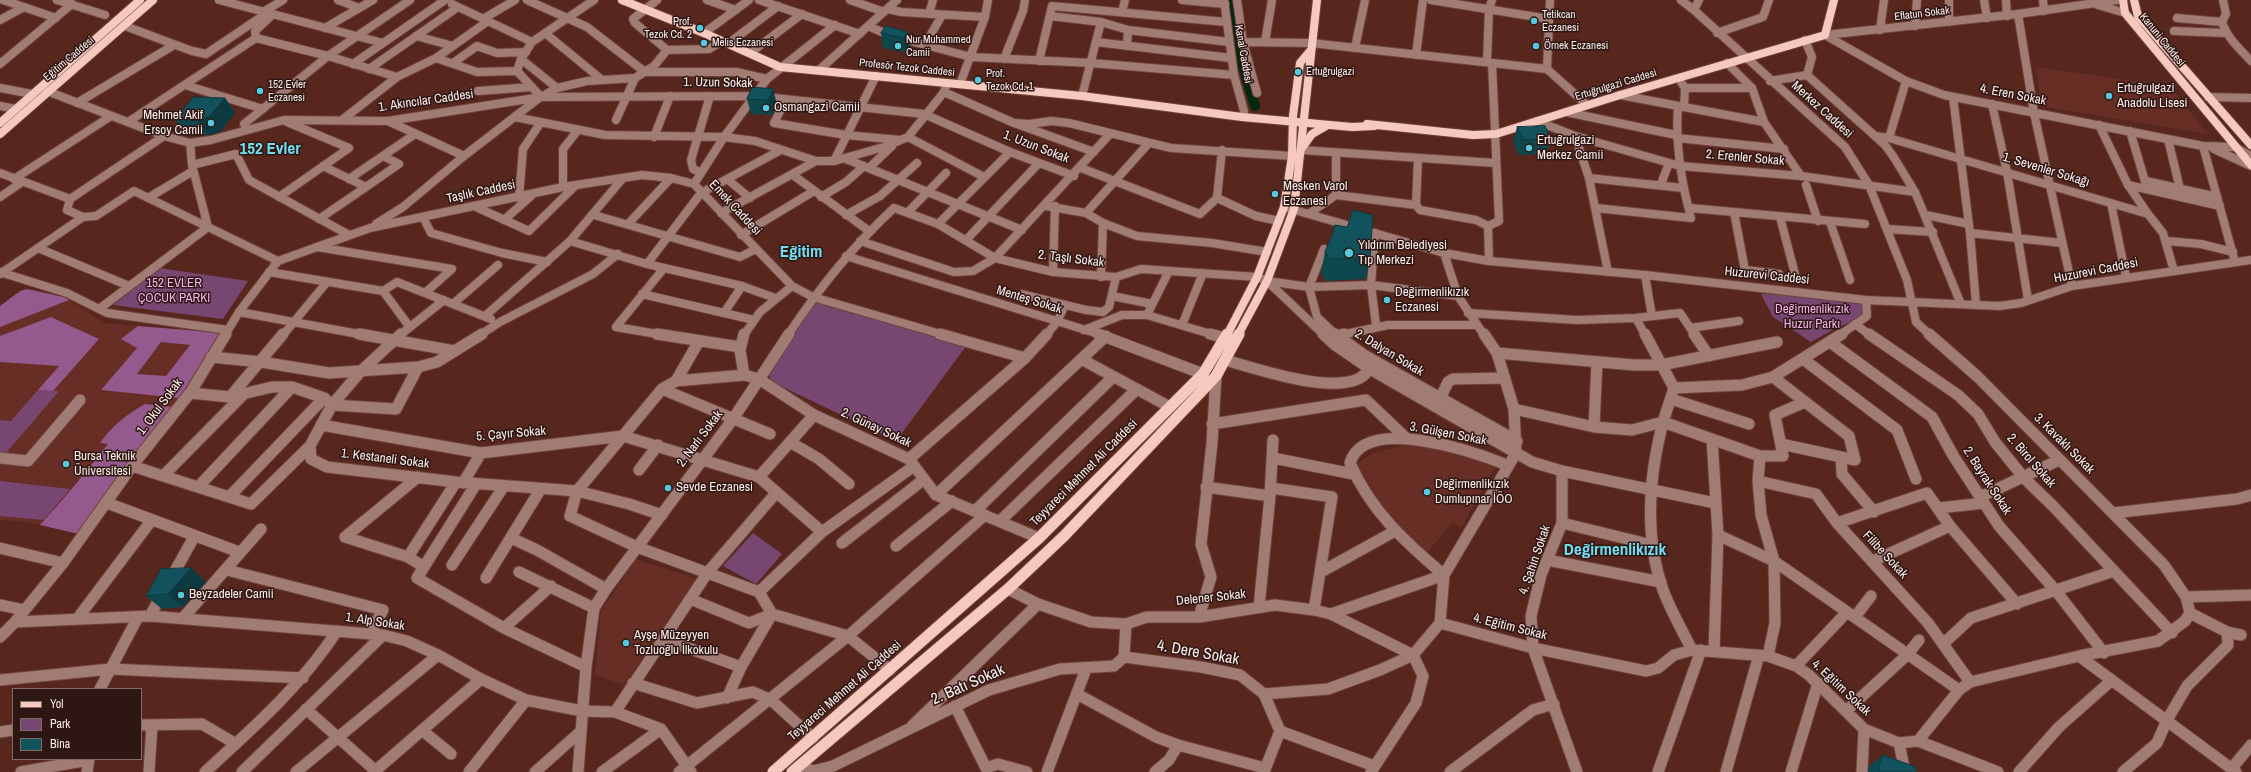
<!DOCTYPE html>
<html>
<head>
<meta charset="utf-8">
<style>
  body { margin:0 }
  #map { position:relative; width:2251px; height:772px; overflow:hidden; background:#57261d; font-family:"Archivo Narrow",sans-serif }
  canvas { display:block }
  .legend { position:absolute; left:12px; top:688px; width:130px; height:72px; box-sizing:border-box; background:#2e1713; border:1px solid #806d69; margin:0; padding:5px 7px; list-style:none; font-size:12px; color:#fbedeb }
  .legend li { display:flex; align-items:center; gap:8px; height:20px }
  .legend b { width:20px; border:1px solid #806d69 }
</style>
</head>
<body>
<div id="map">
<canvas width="2251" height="772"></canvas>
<ul class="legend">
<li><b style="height:5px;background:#f6c9bf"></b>Yol</li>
<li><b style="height:11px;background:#774771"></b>Park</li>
<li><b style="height:11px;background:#12525c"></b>Bina</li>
</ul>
</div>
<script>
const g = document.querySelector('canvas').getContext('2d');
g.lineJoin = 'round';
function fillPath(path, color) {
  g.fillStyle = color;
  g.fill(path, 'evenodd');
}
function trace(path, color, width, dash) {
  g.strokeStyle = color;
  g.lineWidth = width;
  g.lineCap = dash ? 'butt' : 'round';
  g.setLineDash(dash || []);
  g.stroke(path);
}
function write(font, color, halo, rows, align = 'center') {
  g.font = font + ' "Archivo Narrow",sans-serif';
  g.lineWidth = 3;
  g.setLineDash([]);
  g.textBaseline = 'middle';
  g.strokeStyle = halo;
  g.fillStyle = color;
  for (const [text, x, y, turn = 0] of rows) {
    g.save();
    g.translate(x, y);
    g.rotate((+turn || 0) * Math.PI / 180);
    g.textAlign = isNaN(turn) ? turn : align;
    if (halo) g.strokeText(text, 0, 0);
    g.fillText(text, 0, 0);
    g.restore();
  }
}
const built = new Path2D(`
  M2036,67L2170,86L2208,134L2041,106Z
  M27,289L64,297L104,323L223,333L173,407L79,534L26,522L0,520V306L20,291Z
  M1406,445L1436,448L1473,458L1495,468L1461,528L1452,523L1426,554L1388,517L1355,465L1372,453Z
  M636,559L697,579L624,685L595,675L601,611Z`);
const green = new Path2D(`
  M159,268L248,281L223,319L113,305Z
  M1761,294L1828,296L1866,300L1867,316L1838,327L1811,342L1773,317Z
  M814,300L967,345L896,441L770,381V368Z
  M38,390L59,391L6,453H0V420L11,421Z
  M0,481L70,489L44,520L0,516Z
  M753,533L782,554L756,584L723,566Z`);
const forest = new Path2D(`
  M27,289L64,297L69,300L0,327V306L20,291Z
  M51,317L99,339L53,391L38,390L59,366L0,362V336Z
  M138,326L223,333L179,398L101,390L137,348L121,339ZM161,342L190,345L166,376L137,374Z
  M145,404L173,407L79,534L40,525C64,499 86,472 108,444L100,443C114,424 125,416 145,404Z`);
const canal = new Path2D(`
  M1231,0L1234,36L1255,106`);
const minorFar1 = new Path2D(`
  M3,0L56,18
  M57,0L105,15
  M219,0L383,43
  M338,0L359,8
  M527,0L587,27L645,72
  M657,0L633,19L635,23L667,50
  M707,0L736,10
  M759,0L860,34
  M850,0L884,12
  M1182,0L1225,4
  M1224,0L1234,75L1244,111
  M1237,0L1243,42L1257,93
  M1431,0L1549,19
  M1550,0L1547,69L1587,105
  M1681,0L1694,10
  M1699,0L1694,10L1845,147L1869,185L1907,280L1916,322L1930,335
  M1949,0V22
  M1984,0L1987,18
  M2006,0L2007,16
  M2043,0L2044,11
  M2223,0L2226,14L2222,22C2227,38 2240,49 2251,61
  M452,4L532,42
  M2098,5L2125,13
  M888,9L901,12L985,17
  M265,11L283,0
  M1122,12L1125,0
  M929,14L933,0
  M2018,14L2034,113L2072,286
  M1050,16L1101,22L1128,30L1127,46
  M2177,18L2222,22
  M483,19L515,0
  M0,20L24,7
  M835,25L767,79L724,137L694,184L792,286L813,297L944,335
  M125,26L192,51L206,54L264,15
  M868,26L891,36L971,57L1091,63L1234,75
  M1915,26L1917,0
  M325,28L373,0
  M1128,30L1229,42
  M1880,30L1884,0
  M2174,31L2226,33
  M545,33L601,79
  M704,33L749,0
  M1717,33L1763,17L1769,0
  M1825,35L1906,81L1944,95L2203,146L2235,147L2251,156
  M1825,35L2018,14L2117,0
  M416,36L453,46
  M256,38L328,56L397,77
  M1805,40L1812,57L1807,75L1885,145L1893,156L1915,192L1961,304
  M1096,42L1231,58
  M1243,42L1311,43L1547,69
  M1265,42L1272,0
  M729,43L778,6
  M925,45L942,15
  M1355,48L1365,0
  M750,53L802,14
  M1416,55L1423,0
  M436,58L477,72L517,71
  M521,59L557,88
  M1004,59L1023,11L1025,0
  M1039,61L1052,6L1226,22
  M1487,62L1489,9L1492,0
  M453,63L477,46L497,53L526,52
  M1727,63L1752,88L1764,122L1801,176
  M0,64L72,4
  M353,64L445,0
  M369,69L458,7
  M819,70L897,0
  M645,72H736L767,79
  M1770,81L1807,75
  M1681,82L1685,88L1684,107
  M960,84L985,17L988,0
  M185,85L263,109
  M0,88L32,94
  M1685,88H1752
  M47,91L164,136L190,143L211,140L284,120L388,121L541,97L557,88L587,81L635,78L654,66L667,50L709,49L722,41
  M478,91L532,87
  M944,92L1014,123L1094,152
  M1620,95L1764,122
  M1082,96L1101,22
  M541,97L517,71L521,59L532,42L594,0
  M543,97L756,96L924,114L1010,152L1074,176
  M1953,97L1970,233L1976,304
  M2208,97L2251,98
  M786,100L774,123L846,135L900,140
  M77,103L174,45
  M1992,104L2007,172L2028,300
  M0,106L16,109
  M1566,112L1676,135
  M515,117L605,135L724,137L755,141L816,161H834L884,147L908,137L944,92L947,83
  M342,120L397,77L436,58L488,21
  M616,120L635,78
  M388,121L464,156
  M1537,121L1575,136L1589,178L1608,272
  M128,122L256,38L255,31L273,14
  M1014,123L1030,124L1051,121L1069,123L1171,148L1292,156
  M244,124L328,56L410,0
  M2099,125L2128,185L2148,214
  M2130,131L2147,188
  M1575,136L1680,166L1801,176L1915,192
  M1875,136L1889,138L2148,214L2163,233L2174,271
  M654,137L670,96
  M908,137L984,177
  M1677,138L1784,149
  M1889,138L1906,81
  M2168,139L2180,189
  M190,143L192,165L208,227L278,261
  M2203,146L2235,262
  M2214,149L2251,166
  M1301,150L1495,163
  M846,159L1022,230
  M834,161L876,76
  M192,165L236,154L249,180L349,235
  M869,168L892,146
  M1081,168L1200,214L1217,198L1256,216L1279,221
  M700,172L693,169L691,160L710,96
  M0,173L70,199L67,210L83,217
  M793,175L869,231
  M1589,178L1683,188
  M14,179L111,116
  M349,179L415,134
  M727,179L750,198
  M2146,181L2217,197
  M1661,184L1669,163
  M1806,185L1818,221
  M2128,185L2220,206
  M366,187L399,164L383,156
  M563,187V149L578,130
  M1336,195L1416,205L1420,210L1476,220L1488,226
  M0,197L22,182
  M279,197L349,148L287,122
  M821,197L846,182L864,166
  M148,198L193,171
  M519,198L523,149L541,122
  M1217,198L1222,150
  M70,199L164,136
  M2111,203L2126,277
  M1416,205L1418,158
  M1046,206L1086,213L1103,223L1137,236L1212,243L1267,252
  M476,207L529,231L575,186
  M1284,207L1444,253L1489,261L1645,275L1866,300L1999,306L2021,303L2072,286L2251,260
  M1596,208L1691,218C1681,181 1675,145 1678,106
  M1690,208L1865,224
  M908,212L946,173
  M1734,212L1745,270L1779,274
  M721,213L816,161
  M1086,213L1148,144
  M1310,213L1336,195V153
  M594,215L740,257L756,249
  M846,215L880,196L917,163
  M1926,215L1969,224
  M423,217L431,233L502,253L547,262
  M1780,217L1795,274
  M319,219L366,187L323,166
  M504,220L531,196
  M1830,222L1850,280
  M376,224L403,207L464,156L539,98
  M628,224L671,178
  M938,224L1010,152
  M1887,229L1933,232
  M1375,233L1371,285L1376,325
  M1970,233L2062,243
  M741,235L814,191
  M966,240L1039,163
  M570,241L647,264L742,286L775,298
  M860,241L954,272L973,271L995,258L1110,134
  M2167,241L2201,244L2233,252
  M317,247L452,269L426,292
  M38,248L129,286
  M1324,249L1309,287L1371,285L1458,296
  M1444,253L1458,296L1484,335
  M846,256L1102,335
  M1489,261L1488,226L1499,221L1492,63
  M647,264L701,193L779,151
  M0,272L67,293L107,313L228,330
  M269,272L383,291L409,326
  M1053,272L1055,206
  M0,274L83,217L96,216L134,191L208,227L99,309
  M1645,275L1652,316
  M1101,277L1103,223
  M1267,281L1309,287L1317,317L1336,335
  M383,291L397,282L491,319
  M642,294L754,320
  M1021,294L1086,310L1103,312L1109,307L1116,277
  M1112,296L1152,304
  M454,303L498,265
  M239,312L364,335
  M724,313L742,286
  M1468,313L1577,320L1636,318L1680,313L1695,335
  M1147,315L1214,335
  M485,316L570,241L623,178
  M1636,318L1645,335
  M1855,324L1870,335
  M1182,325L1203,273
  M1690,328L1739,321
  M1084,330L1122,315H1147L1169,271
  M225,335L239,312L278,261L370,228L563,187L642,175L671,178L694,184
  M283,335L327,282
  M400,335L444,300
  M480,335L500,322L593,274L618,254
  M663,335L616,327L664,268
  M744,335L760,312L792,286
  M788,335C819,288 853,246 894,208L938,224L995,258L1053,272L1116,277L1141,269L1257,277L1267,281L1324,335
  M1046,335L1057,322L1065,305
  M1341,335L1388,325H1477
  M1840,335L1867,316L1866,300`);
const minor = new Path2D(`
  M359,334L455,351
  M657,334L740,347
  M940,334L1025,358
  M1098,334L1203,374
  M1210,334L1225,338
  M1323,334L1335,345L1370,369L1532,462L1562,471V523L1541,575L1531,616L1533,648L1577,772
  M1335,334L1364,355L1517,441
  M1645,334L1674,388L1663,422L1760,456L1758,481L1761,515L1774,561L1775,623L1768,656
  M1694,334L1709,356
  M1869,334L1958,395L1978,414L1995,442L2024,478L2053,506L2172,633
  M1929,334L1978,377L2164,565L2186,597L2190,613
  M1337,336L1344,334
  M1830,342L1932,417L1954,457L1999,526L2056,591L2104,653
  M1497,353L1634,365H1661L1777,342
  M211,357L261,362L329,373L418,367L437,362L482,334
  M1081,359L1170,407
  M1803,359L1897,430L1916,479
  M1225,360C1258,369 1326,393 1358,379C1363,377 1367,372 1370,369
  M744,375L740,350L744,334
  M1773,377L1849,436L1855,460L1781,444
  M676,381L699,341
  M1674,388L1742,385L1773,377L1842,334
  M662,389L770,434
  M190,393L230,397L272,387H292L324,398L332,405L310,446L311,459L327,467L456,482L577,491L629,504L662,515
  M230,397L283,334
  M1440,399L1448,382L1453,379L1505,378
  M1671,399L1749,424
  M332,405L361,371L401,334
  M332,405L396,409L418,367
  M1514,409L1594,427L1632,430L1663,422
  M1663,422C1649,476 1644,536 1663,590C1671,611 1682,630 1692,650
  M1212,424L1366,400L1407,439
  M321,425L481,453L623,436L759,477L822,532
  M1594,427L1597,362
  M1712,439L1718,535L1714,651
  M790,442L819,459L849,484
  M1760,456H1783L1775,415L1805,402
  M1841,457L1842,474L1874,512
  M0,458L28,461L80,400
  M1273,458L1353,474
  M909,459L1025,358L1047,334
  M132,466L251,504L310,446
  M639,470L658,445
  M1562,471L1715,503
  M164,475L243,395
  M759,477L814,415
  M1758,481L1816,494L1837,523L1928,623L1970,682
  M463,483L481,453
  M476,484L417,578L504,628L586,667
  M199,486L292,387
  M1206,487L1270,496
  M1271,488L1332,497L1314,610
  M936,495L1106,336
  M230,496L324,398
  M1980,497L2059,460
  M107,503L239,552
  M1939,508L1984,503
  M975,511L1113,377
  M2113,513L2237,499L2251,495
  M1000,521L1137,389
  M1562,523L1652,545
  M1837,523L1927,493L1950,526L2017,604
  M1718,535L1774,561L1959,690
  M345,537L418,477
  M345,537L408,557L424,567
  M511,538L537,550L606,589
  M842,543L923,480
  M896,546L952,501
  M0,548L63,563
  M408,557L456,482
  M1547,560L1661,582
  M1873,561L1950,526
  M452,565L504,486
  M227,570L383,610L370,633
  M519,572L594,608
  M1321,572L1395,531
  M1444,575C1405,542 1370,510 1350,463C1365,414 1475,452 1507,465
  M486,578L540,490
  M170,580L194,537
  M1008,589L1038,604L1091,622L1126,624L1147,617H1199L1275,605L1314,610L1331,614L1413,655L1423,676L1416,703L1371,772
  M759,592L822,532L914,466
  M2186,597L2251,595
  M690,599L749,623L772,614
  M0,605L24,610
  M1259,607L1270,496L1273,440
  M2190,613L2227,632L2241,635
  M1331,614L1444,575
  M150,616L162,594
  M1199,617L1211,577L1201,544L1212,443L1216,376
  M1855,617L1871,596
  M183,618L261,529
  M77,619L151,521
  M15,622L150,616L383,635L407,641L438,655L481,679L526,700L582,711L615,712L661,729L691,772
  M1440,623L1533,648L1646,671L1658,668L1674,655L1692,650L1768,656L1796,666L1809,675L1864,729L1899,743L1918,741L1959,690L1970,682L2079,656L2158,641L2185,621L2190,613
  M1440,623L1444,575L1516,453L1514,409L1497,353L1484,334
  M504,628L551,586
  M0,637L15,622L63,563L132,466L190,393L226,334
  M663,639L741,667
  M1943,644L1971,618L2114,571
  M2079,656L2236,772
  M1124,657L1201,667L1240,675L1264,694L1280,731L1374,766
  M1796,666L1847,612
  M890,670L848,636L772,614L759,592L637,547L570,516L577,491L662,389L676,381L744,375L759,379L814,415L909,459L936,495L1039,538
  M0,680L111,669L303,678
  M633,683L697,703L753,692L771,700L813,738
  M100,689L138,617
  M1077,694L1156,737L1178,745L1169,760L1155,772
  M1264,694L1328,689L1380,670L1413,655L1440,623
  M727,698L741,667L772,614
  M955,706L986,768L998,764L1027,772
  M306,709L377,772
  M1846,711L1907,655L1919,640
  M615,712L708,572L776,493
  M141,725L202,724L236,744
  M912,726L1038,604
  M423,731L451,754
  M0,732L13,730
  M1918,741L1998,772
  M1899,743L1905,772
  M1178,745L1265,768
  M799,766L813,771L833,766L989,690L1060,669L1114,666L1124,657L1126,624
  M2232,768L2251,745
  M21,772L89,760
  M87,772L89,759
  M149,772L152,725
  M205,772C253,728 301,686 337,631
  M242,772L383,635
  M296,772L438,655
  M374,772L481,679
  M469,772L526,700
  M535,772L580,732
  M578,772L586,667L594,608L606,589L733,419L789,334
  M602,772L661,729
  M679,772L848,636L985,515
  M1047,772L1086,669
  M1264,772L1280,731
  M1450,772L1533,710L1554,704
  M1658,772L1701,650
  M1726,772L1759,655
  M1791,772L1818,683
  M1862,772L1864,729
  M2019,772L2059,727L2112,680
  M2123,772L2157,743L2167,720L2187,686L2228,645L2227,632`);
const majorFar1 = new Path2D(`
  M622,0L704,33L780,67L1082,96L1242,117L1352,127L1374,126
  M2123,0L2125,13L2251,165
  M2134,0L2138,16L2251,145
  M0,123L140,0
  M1367,124L1473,135L1496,134L1620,95L1825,35L1834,0
  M0,134L153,0
  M1302,148L1312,134L1326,126
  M1227,335L1257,277L1284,207L1292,156L1293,116L1300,63L1310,51
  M1238,335L1267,281L1294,209L1317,0`);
const major = new Path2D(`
  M773,772L1039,538L1203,374L1227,334
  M792,772L1008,589L1064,536L1216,376L1239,334`);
const wall = new Path2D(`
  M908,32L910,47L906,53L883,48L881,33Z
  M753,87L777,104L772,115L751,114L747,99Z
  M225,98L235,113L220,132L208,135L186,134L175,119Z
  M1517,127L1551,139L1546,154L1519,155L1513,142Z
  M1325,251L1370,258L1366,279L1325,281L1321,273Z
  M191,568L206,582L183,607L162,609L146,596Z
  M1883,755L1916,772H1868L1869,766Z`);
const shadedWall = new Path2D(`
  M908,32L910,47L906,53L903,38Z
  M773,89L777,104L772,115L768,100Z
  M225,98L235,113L220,132L208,135L198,120Z
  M191,568L206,582L183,607L168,594Z`);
const building = new Path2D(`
  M886,26L908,32L903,38L881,33Z
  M753,87L773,89L768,100L747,99Z
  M194,97L225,98L209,117L198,120L175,119Z
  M1545,126L1551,139L1524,140L1517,127Z
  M1353,210L1373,215L1370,258L1329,259L1325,251L1332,236L1335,225L1347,227Z
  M191,568L168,594L146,596L161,569Z
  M1883,755L1916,767V772H1879V766Z`);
const markers = [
  [1534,21,4,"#55cadf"],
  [700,28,4,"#55cadf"],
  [704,43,4,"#55cadf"],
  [898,46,4,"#55cadf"],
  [1536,46,4,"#55cadf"],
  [1298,72,4,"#55cadf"],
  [978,80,4,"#55cadf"],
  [260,91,4,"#55cadf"],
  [2109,96,4,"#55cadf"],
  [766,108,4,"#55cadf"],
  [211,123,4,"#55cadf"],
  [1529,148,4,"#55cadf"],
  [1275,194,4,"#55cadf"],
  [1349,253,5,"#55cadf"],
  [1387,300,4,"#55cadf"],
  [66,464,4,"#55cadf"],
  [668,488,4,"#55cadf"],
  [1427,492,4,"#55cadf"],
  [181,595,4,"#55cadf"],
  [626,643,4,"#55cadf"]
];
const farStreetnames = [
  ["Eflatun Sokak",1922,14,-7],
  ["Kanuni Caddesi",2162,40,51],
  ["Kanal Caddesi",1243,54,80],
  ["Eğitim Caddesi",69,59,-40],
  ["Profesör Tezok Caddesi",907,68,6],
  ["Ertuğrulgazi Caddesi",1616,85,-17]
];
const farPoinames = [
  ["Tetikcan",1542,15],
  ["Eczanesi",1542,28],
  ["Prof.",692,22,"right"],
  ["Tezok Cd. 2",692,35,"right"],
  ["Nur Muhammed",906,40],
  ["Camii",906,53],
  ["Melis Eczanesi",712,43],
  ["Örnek Eczanesi",1544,46],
  ["Ertuğrulgazi",1306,72],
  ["Prof.",986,74],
  ["Tezok Cd. 1",986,87],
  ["152 Evler",268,85],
  ["Eczanesi",268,98]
];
const streetNames = [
  ["1. Uzun Sokak",718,83,1],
  ["4. Eren Sokak",2013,95,11],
  ["1. Akıncılar Caddesi",426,101,-8],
  ["Merkez Caddesi",1822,110,42],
  ["1. Uzun Sokak",1036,147,21],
  ["2. Erenler Sokak",1745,158,5],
  ["1. Sevenler Sokağı",2046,170,17],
  ["Taşlık Caddesi",481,192,-12],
  ["Emek Caddesi",735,208,47],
  ["2. Taşlı Sokak",1071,259,7],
  ["Huzurevi Caddesi",2096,271,-11],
  ["Huzurevi Caddesi",1767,276,6],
  ["Menteş Sokak",1029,300,17],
  ["2. Dalyan Sokak",1389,353,31],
  ["1. Okul Sokak",160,407,-53],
  ["2. Günay Sokak",876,428,25],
  ["5. Çayır Sokak",511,434,-5],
  ["3. Gülşen Sokak",1448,434,11],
  ["2. Narlı Sokak",700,439,-53],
  ["3. Kavaklı Sokak",2064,444,45],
  ["1. Kestaneli Sokak",385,459,7],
  ["2. Birol Sokak",2031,461,49],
  ["Teyyareci Mehmet Ali Caddesi",1084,473,-45],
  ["2. Bayrak Sokak",1987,481,57],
  ["Filibe Sokak",1885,555,47],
  ["4. Şahin Sokak",1535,560,-71],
  ["Delener Sokak",1211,598,-6],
  ["1. Alp Sokak",375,622,9],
  ["4. Eğitim Sokak",1510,627,14],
  ["4. Eğitim Sokak",1841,688,43],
  ["Teyyareci Mehmet Ali Caddesi",845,691,-41]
];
const poiNames = [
  ["Ertuğrulgazi",2117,89],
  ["Anadolu Lisesi",2117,104],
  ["Osmangazi Camii",774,108],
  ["Mehmet Akif",203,116,"right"],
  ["Ersoy Camii",203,131,"right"],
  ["Ertuğrulgazi",1537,141],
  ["Merkez Camii",1537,156],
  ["Mesken Varol",1283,187],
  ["Eczanesi",1283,202],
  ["Yıldırım Belediyesi",1358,246],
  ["Tıp Merkezi",1358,261],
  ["Değirmenlikızık",1395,293],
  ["Eczanesi",1395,308],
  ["Bursa Teknik",74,457],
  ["Üniversitesi",74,472],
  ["Değirmenlikızık",1435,485],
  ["Dumlupınar İÖO",1435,500],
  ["Sevde Eczanesi",676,488],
  ["Beyzadeler Camii",189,595],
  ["Ayşe Müzeyyen",634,636],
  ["Tozluoğlu İlkokulu",634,651]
];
const parkNames = [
  ["152 EVLER",174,284],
  ["ÇOCUK PARKI",174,299],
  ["Değirmenlikızık",1812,310],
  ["Huzur Parkı",1812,325]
];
const nearStreetnames = [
  ["4. Dere Sokak",1198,653,10],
  ["2. Batı Sokak",968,685,-24]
];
const districtNames = [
  ["152 Evler",270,149],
  ["Eğitim",801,252],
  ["Değirmenlikızık",1615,550]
];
fillPath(built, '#662e24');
fillPath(green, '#774771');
fillPath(forest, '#94598d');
trace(canal, '#022910', 10);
trace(minorFar1, '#6e423a', 10);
trace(minor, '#6e423a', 13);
trace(majorFar1, '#6e423a', 10);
trace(major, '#6e423a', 13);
trace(minorFar1, '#a17c74', 8);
trace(minor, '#a17c74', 11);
trace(majorFar1, '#f6c9bf', 8);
trace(major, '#f6c9bf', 11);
fillPath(wall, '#0f474f');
fillPath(shadedWall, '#0d3940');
fillPath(building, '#12525c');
trace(building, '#0d3940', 1);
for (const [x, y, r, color] of markers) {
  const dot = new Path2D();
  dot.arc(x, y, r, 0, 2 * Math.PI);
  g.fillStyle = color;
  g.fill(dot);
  trace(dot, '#2e1713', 1.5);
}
write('11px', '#fbedeb', '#2e1713', farStreetnames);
write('11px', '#fbedeb', '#2e1713', farPoinames, 'left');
write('13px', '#fbedeb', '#2e1713', streetNames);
write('13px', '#fbedeb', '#2e1713', poiNames, 'left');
write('13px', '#f7b3ed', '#2e1713', parkNames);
write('16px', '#fbedeb', '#2e1713', nearStreetnames);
write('bold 17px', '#73dbef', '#2e1713', districtNames);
</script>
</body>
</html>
